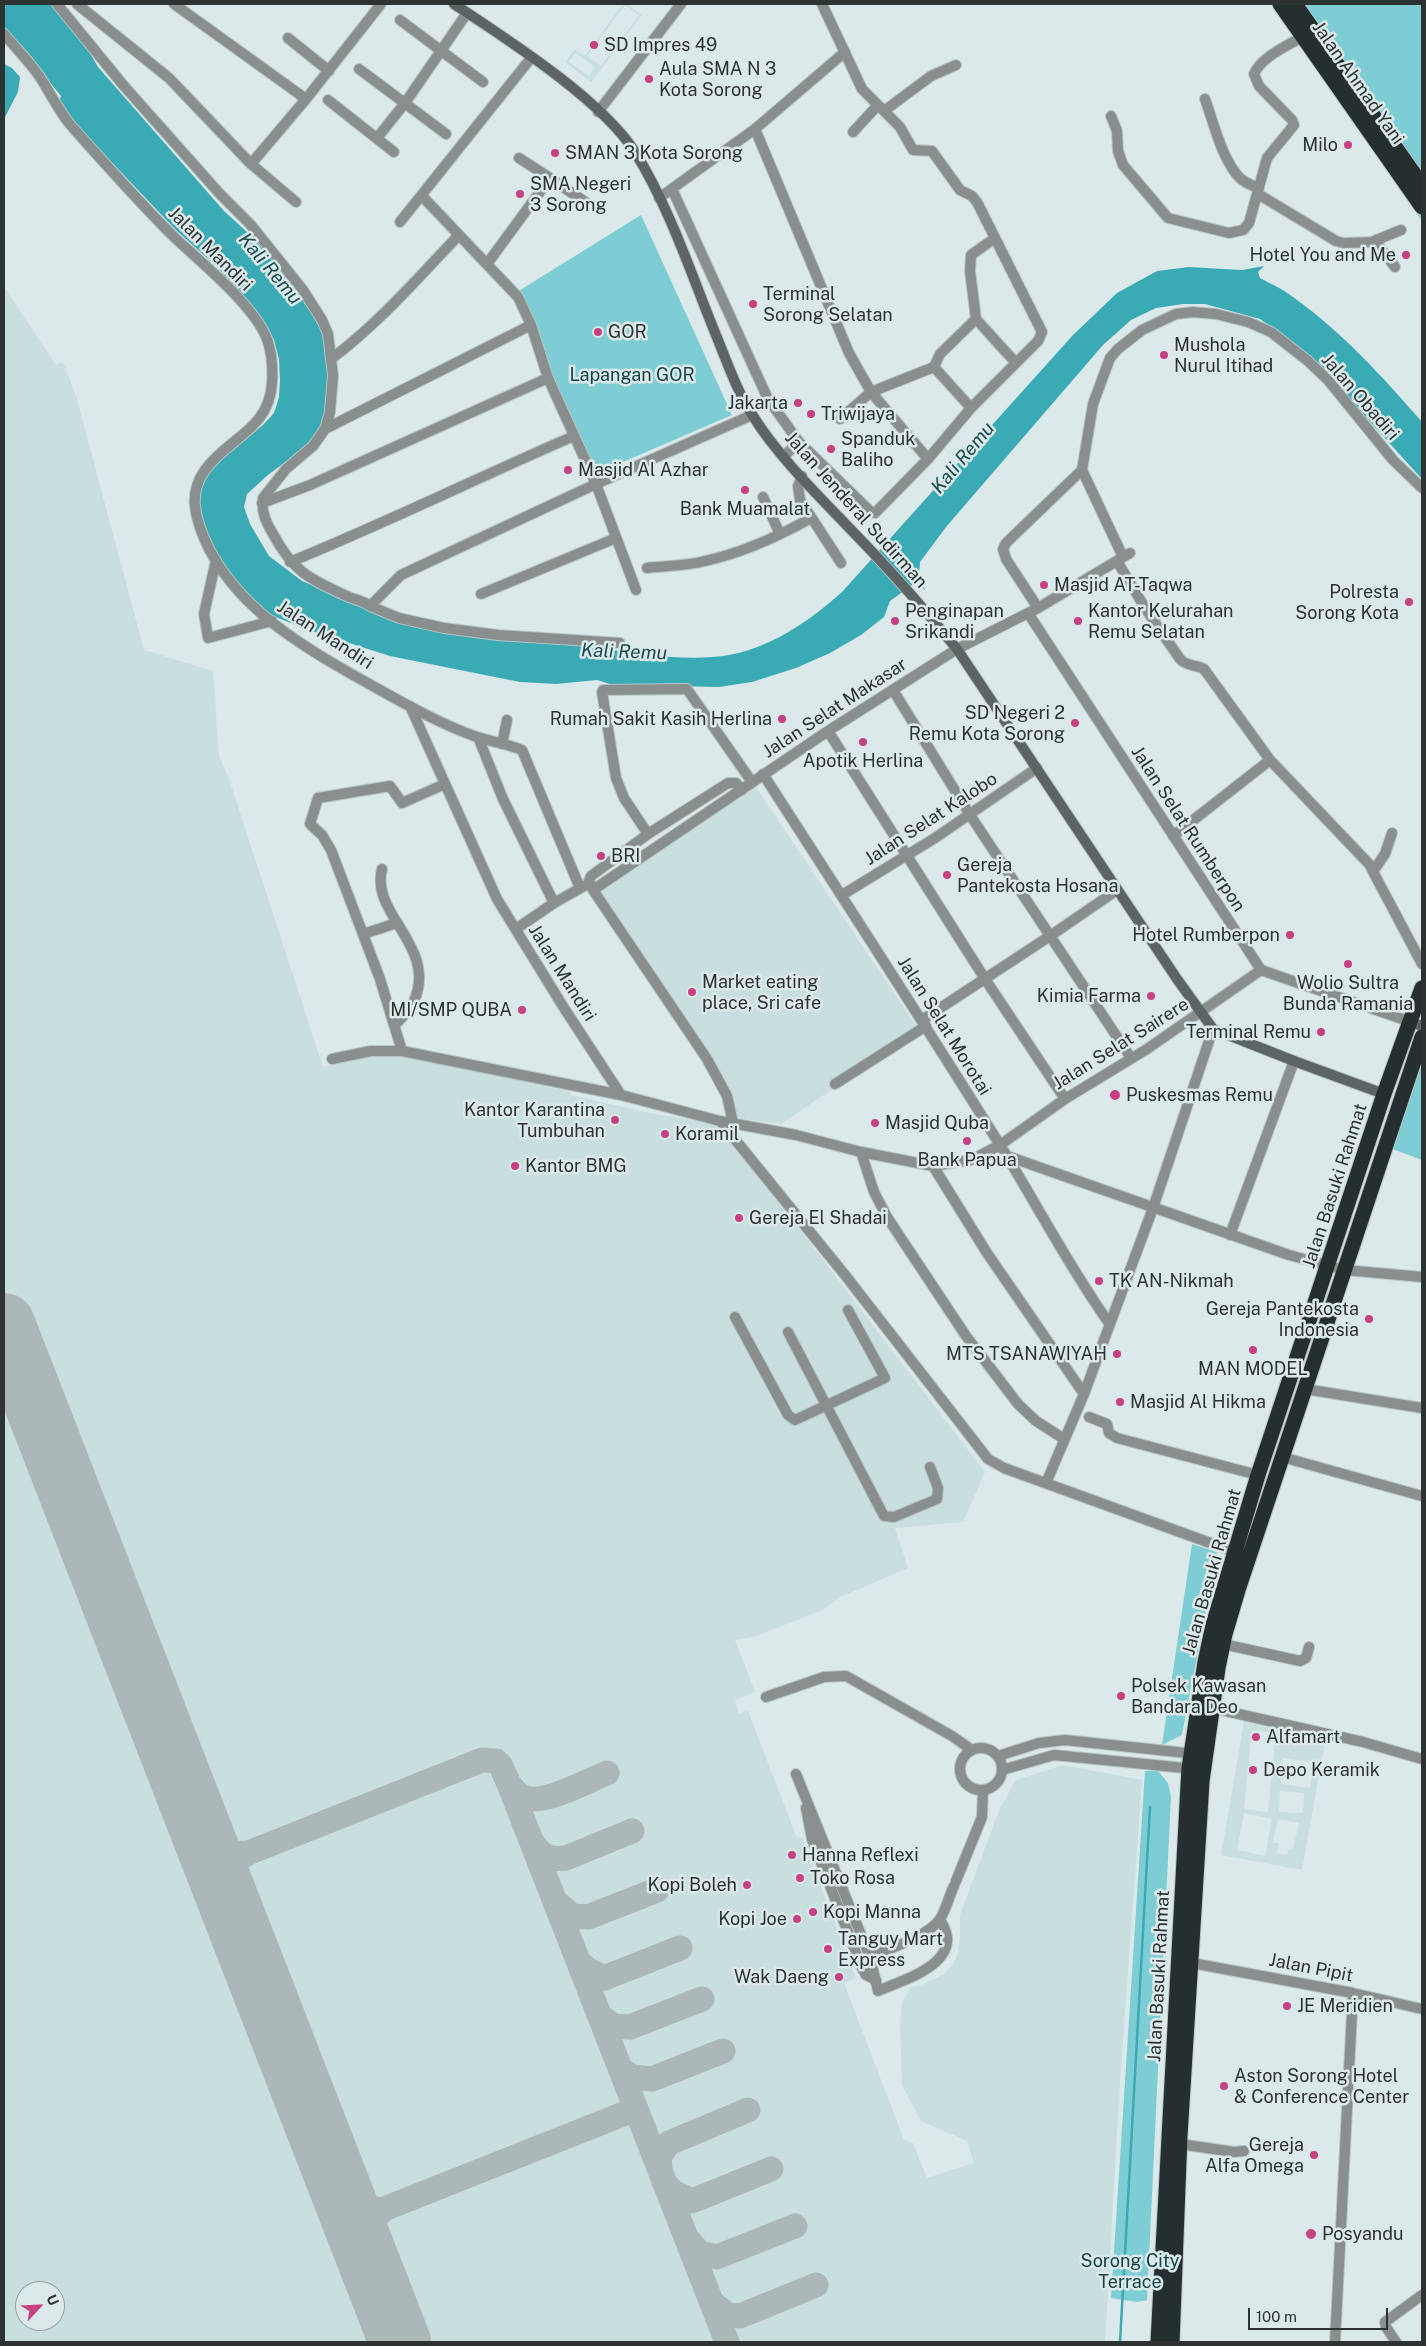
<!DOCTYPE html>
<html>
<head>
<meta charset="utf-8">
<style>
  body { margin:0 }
  #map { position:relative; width:1426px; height:2346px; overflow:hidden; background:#dce9ea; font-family:"Public Sans",sans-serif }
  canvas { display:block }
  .frame { position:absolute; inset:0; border:5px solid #2d3232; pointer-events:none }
  .north { position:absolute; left:15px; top:2281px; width:50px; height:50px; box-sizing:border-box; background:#dce9ea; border:1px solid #96a0a0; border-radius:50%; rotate:65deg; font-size:14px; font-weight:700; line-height:20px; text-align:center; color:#2d3232 }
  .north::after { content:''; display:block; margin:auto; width:18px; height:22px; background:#c74182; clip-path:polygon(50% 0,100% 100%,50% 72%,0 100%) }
  .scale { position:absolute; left:1248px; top:2308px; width:140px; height:22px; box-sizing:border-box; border:2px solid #2d3232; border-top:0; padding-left:6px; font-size:15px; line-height:18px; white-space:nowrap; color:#2d3232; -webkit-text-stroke:4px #dce9ea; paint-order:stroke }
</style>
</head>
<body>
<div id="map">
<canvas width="1426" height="2346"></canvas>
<div class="frame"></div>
<div class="north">U</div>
<div class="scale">100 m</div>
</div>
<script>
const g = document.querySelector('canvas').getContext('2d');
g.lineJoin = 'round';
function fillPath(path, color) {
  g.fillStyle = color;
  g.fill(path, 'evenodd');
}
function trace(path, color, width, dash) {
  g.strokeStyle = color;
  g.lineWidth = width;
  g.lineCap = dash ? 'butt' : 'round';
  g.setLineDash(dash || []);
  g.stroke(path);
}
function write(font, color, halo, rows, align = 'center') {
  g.font = font + ' "Public Sans",sans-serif';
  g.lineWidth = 5;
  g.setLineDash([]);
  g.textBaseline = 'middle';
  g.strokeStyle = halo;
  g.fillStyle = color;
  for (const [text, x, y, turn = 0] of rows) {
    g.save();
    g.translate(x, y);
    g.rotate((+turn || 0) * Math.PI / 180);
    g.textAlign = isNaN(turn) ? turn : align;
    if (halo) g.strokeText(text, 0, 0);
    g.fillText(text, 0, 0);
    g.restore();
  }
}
const built = new Path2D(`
  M623,4H627L642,15L591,82L565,62L575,49L585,56ZM625,5L639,15L601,66L587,56ZM575,53L595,67L589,76L569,62Z
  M4,287L56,365L63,362L76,396L144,650L213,671L219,756L230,782L323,1067L368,1055H403L571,1092L570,1095L649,1113L720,1125L985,1472L963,1522L895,1528L908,1568L838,1598L823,1610L753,1637L735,1640L755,1692L735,1700L739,1713L748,1711L797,1838L802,1837L856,1978L844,1983L904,2140L913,2143L927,2178L974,2163L967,2141L921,2121L902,2085L900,2026L902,2002L911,1987L921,1985L944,1974L953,1964L958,1953L960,1939V1915L1000,1808L1016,1780L1063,1765L1142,1780L1120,2081L1105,2342H4ZM25,2291H55V2321H25Z
  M755,786L919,1030L781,1124L728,1117L715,1078L593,896Z
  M1244,1722L1326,1737L1302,1870L1221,1855ZM1252,1730L1276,1733L1268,1812L1244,1809ZM1283,1758L1313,1762L1310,1788L1281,1784ZM1280,1791L1304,1793L1303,1813L1279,1812ZM1244,1813L1272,1819L1265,1856L1237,1850ZM1278,1819L1299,1823L1293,1849L1289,1848L1287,1855L1277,1853L1279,1844L1273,1842Z`);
const green = new Path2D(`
  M1273,4H1422V221Z
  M641,215L732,415L593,475L517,292Z
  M1422,1052V1160L1390,1148Z
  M1192,1544L1217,1552L1182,1735L1162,1745Z
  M1145,1771H1158L1168,1783L1171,1796L1147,2300L1137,2302L1111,2298Z`);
const water = new Path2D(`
  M4,4H52L83,41L98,67L224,211L259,243L294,284L321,327L329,369L328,404L323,425L304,448L268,475L247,494L244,507L250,524L269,556L302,581L414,627L446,634C500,637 552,643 605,649C644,654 683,661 723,656C767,650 809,622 842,592L1073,335L1117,293L1157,271L1189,267L1242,270L1264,266L1258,272L1260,278C1271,284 1283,289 1293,297C1342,332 1383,377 1422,422V479L1332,380L1286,338L1260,319L1205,304H1183L1156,308L1131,320L1103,345L946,527L920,562L919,575L925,590L915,583L890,601L884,617L861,635L830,653L796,668L752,682L719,687L613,685L597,680L556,684L520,682L390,656L311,631L273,616L249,598L224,569L206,534L197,507L203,481L221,459L263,425L274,413L279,397L280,380L279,359L274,340L265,324L216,266L176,230L58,106L61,96L4,26Z
  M4,64L12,68L20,77L18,92L4,119Z`);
const stream = new Path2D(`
  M1120,2342L1150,1807`);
const taxiway = new Path2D(`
  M509,1784C513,1789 517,1795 523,1797C543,1806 587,1781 607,1773
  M202,1834C218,1852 225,1855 248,1853
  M532,1842C541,1856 549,1860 566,1858L632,1831
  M225,1894C226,1874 231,1863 248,1853L482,1760L496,1761L501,1766L509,1784L727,2342
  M556,1902L572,1916L588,1917L657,1890
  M580,1963L588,1970L604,1978L680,1948
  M601,2017L614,2026L630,2027L702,1999
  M622,2070L632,2077L652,2079L723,2051
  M660,2169L659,2157L669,2143L748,2110
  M664,2182L673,2192L692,2201L771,2169
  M339,2185C352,2200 363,2211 384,2209
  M687,2239L700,2253L717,2257L795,2226
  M364,2249L371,2221L384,2209L636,2109
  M712,2303L728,2315L740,2316L816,2285`);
const runway = new Path2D(`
  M4,1324L400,2342`);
const street = new Path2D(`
  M57,4L124,86L220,194L250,224L303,290L322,320L328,334L333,375L330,412L325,429L313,446L286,469L263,498C261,512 266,522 273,534C294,573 310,579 349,597C356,600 364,601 370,606L401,575L596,484L752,415
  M77,4L169,78L251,164L296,202
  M174,4L306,99
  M400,20L483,82
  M4,34C17,50 33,65 43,82C53,98 61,115 74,129C106,165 138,201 172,235C199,261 257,307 268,342C272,355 273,369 272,383C269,430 229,437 205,470C189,492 194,514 204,538C234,609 307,649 371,685C405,704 440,724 477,737C492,742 508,744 522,750L580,888
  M288,38L329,71
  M359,69L446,134
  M1205,99C1213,121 1223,163 1241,179C1246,183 1253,186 1259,188
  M328,100L394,152
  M884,111L931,76L956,65
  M598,112L681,4
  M1111,116L1117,131L1118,151L1123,165L1168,218L1229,233L1243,230L1249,223L1267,158L1294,125L1292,120L1259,86L1254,74C1261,57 1287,46 1302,37
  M755,129L849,353L871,392L928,459
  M853,132L878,105
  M377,138L405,103L467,13
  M251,164L306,99L381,4
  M550,178L594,208
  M672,189L768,399L799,442L870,511L875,513L928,459L971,408L1038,341L1042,332L977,202L972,196L960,190L932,151L913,150L900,127L862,89L822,4
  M1258,194L1336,241L1344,243L1376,242L1395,267
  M422,196L518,297L531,325L548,378L596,484L636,590
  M659,198L755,129L845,52
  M400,222L531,58
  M995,238L971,255L970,271L976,319L1016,363
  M1374,241L1401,230
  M487,264L550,178L519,158
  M331,359C378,324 418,278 458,236
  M971,408L934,367L940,354L976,319
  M840,419L871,392L934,367
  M325,429L531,325
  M784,456L799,442
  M802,476L798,486L800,500L841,563
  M763,497L780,534
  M262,503L310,485L548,378
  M1123,557L1082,470L1093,404L1110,358L1118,349L1142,330L1176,314L1193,312L1216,314L1248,322L1271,332L1308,361L1328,380L1393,460L1422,488
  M216,560L204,614L208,638L272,621
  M1117,561L1145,608L1180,659C1187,667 1196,664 1204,669L1270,760L1369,864L1422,964
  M290,562C386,523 479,477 574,436
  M647,568C666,566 686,566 705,561C742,553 779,536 811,518
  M481,594L616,538
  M370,606L399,618L444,628L498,635L620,643
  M1038,608L1006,559L1003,549L1006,543L1082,470
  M1028,613L1261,970L1411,1022
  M893,690L970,815L1131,1058
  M410,706L497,899L564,1008L621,1095
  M828,731L985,979L1065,1099
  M478,737L503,799L554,903
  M502,744L507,720
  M763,774C841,895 919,1015 995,1137C1034,1199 1067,1264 1109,1323
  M648,834L624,798L616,778L602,692L603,690L687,689L752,782
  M1173,836L1270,760
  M382,869C370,915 438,946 414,1001C410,1010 401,1018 395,1025
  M1374,870L1385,854L1392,833
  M593,890L828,731L957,649L1038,608L1130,553
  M842,895L935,838L1037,768
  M516,929L554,903L586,885
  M363,934L397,923
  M922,1020L1050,936L1117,890
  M402,1051L380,979L331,850L322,835L310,824L318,798L390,786L402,803L445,784
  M332,1059L371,1051H402L621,1095L720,1121L796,1135L861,1152L933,1166L971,1160L1000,1145L1065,1099L1147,1049L1261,970
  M835,1084L926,1026
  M720,1121L845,1275L988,1459L1004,1468L1235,1552
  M733,1123L727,1096L707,1059L593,890L589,881L591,876L648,834L728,783H736L742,790
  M861,1152L874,1192L887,1217L966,1336L1018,1404L1036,1421L1064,1439
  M1007,1156L1289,1255L1345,1270L1422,1277
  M933,1166L987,1253L1084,1394
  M1230,1235L1294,1061
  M735,1317L788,1415L795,1420L885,1378L848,1310
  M788,1332L884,1516L894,1517L937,1499L938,1488L930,1467
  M1305,1389L1422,1408
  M1089,1417L1107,1424L1109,1433L1117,1438L1258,1475
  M1282,1457L1422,1496
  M1046,1483L1084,1394L1153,1208L1213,1029
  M1223,1644L1300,1661L1306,1658L1309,1647
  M766,1697L824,1677L846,1676L952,1736L972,1750
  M1212,1708L1363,1742L1422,1759
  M960 1769a21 21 0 1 1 42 0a21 21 0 1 1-42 0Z
  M998,1756L1039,1743L1065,1740L1196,1754
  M1002,1770L1054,1755L1195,1769
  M796,1774L870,1957L878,1991C905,1979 968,1962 940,1920
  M806,1808L812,1839L861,1966L866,1975L876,1980
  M956,1881L982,1817L983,1790
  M870,1957C888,1949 929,1936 940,1919C946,1910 949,1896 954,1886
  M1192,1963L1353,1993L1422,2009
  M1180,2144L1234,2152L1244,2151
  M1335,2342L1353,1993
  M1396,2342L1386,2327L1385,2322L1422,2295`);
const secondary = new Path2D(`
  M454,4C508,40 601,99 635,152C671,210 692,277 718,340C728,365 738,393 753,416C779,458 823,500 857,536C892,572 925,610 957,649L1177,979L1213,1029L1294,1061L1384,1094
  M1411,1022L1422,1026`);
const highway = new Path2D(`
  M1280,4L1422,207
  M1295,4L1422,185
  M1158,2342L1189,1768L1205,1662L1213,1625L1258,1475L1384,1094L1422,988
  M1172,2342L1180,2135L1202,1781L1218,1668L1225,1634L1238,1590L1422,1037`);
const markers = [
  [594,45,5,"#c74182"],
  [649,79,5,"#c74182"],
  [1348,145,5,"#c74182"],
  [555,153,5,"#c74182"],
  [520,194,5,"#c74182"],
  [1406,255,5,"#c74182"],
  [753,304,5,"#c74182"],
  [598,332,5,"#c74182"],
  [1164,355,5,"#c74182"],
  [798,403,5,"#c74182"],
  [811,414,5,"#c74182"],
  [831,449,5,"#c74182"],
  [568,470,5,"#c74182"],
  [745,490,5,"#c74182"],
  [1044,585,5,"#c74182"],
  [1409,602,5,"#c74182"],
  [895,621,5,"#c74182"],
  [1078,621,5,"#c74182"],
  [782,719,5,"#c74182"],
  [1075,723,5,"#c74182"],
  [863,742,5,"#c74182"],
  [601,856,5,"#c74182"],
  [947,875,5,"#c74182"],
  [1290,935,5,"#c74182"],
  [1348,964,5,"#c74182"],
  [692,992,5,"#c74182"],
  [1151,996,5,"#c74182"],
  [522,1010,5,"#c74182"],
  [1321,1032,5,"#c74182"],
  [1115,1095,6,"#c74182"],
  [615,1120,5,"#c74182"],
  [875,1123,5,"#c74182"],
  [665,1134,5,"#c74182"],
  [967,1141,5,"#c74182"],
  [515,1166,5,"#c74182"],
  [739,1218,5,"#c74182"],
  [1099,1281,5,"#c74182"],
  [1369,1319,5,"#c74182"],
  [1253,1350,5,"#c74182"],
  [1117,1354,5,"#c74182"],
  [1120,1402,5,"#c74182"],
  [1121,1696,5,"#c74182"],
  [1256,1737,5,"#c74182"],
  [1253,1770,5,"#c74182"],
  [792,1855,5,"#c74182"],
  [800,1878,5,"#c74182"],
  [747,1885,5,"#c74182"],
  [813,1912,5,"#c74182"],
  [797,1919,5,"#c74182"],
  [828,1949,5,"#c74182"],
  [839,1977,5,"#c74182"],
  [1287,2006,5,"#c74182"],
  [1224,2086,5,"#c74182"],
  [1314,2155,5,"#c74182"],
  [1311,2234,6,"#c74182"]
];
const poiNames = [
  ["SD Impres 49",604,45],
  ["Aula SMA N 3",659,69],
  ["Kota Sorong",659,90],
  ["Milo",1338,145,"right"],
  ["SMAN 3 Kota Sorong",565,153],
  ["SMA Negeri",530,184],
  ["3 Sorong",530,205],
  ["Hotel You and Me",1396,255,"right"],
  ["Terminal",763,294],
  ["Sorong Selatan",763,315],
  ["GOR",608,332],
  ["Mushola",1174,345],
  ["Nurul Itihad",1174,366],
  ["Jakarta",788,403,"right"],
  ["Triwijaya",821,414],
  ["Spanduk",841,439],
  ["Baliho",841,460],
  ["Masjid Al Azhar",578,470],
  ["Bank Muamalat",745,509,"center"],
  ["Masjid AT-Taqwa",1054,585],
  ["Polresta",1399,592,"right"],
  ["Sorong Kota",1399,613,"right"],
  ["Penginapan",905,611],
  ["Srikandi",905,632],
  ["Kantor Kelurahan",1088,611],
  ["Remu Selatan",1088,632],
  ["SD Negeri 2",1065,713,"right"],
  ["Remu Kota Sorong",1065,734,"right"],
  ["Rumah Sakit Kasih Herlina",772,719,"right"],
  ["Apotik Herlina",863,761,"center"],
  ["BRI",611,856],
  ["Gereja",957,865],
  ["Pantekosta Hosana",957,886],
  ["Hotel Rumberpon",1280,935,"right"],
  ["Market eating",702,982],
  ["place, Sri cafe",702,1003],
  ["Wolio Sultra",1348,983,"center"],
  ["Bunda Ramania",1348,1004,"center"],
  ["Kimia Farma",1141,996,"right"],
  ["MI/SMP QUBA",512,1010,"right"],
  ["Terminal Remu",1311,1032,"right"],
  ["Puskesmas Remu",1126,1095],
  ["Kantor Karantina",605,1110,"right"],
  ["Tumbuhan",605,1131,"right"],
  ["Masjid Quba",885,1123],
  ["Koramil",675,1134],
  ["Bank Papua",967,1160,"center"],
  ["Kantor BMG",525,1166],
  ["Gereja El Shadai",749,1218],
  ["TK AN-Nikmah",1109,1281],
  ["Gereja Pantekosta",1359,1309,"right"],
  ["Indonesia",1359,1330,"right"],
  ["MTS TSANAWIYAH",1107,1354,"right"],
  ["MAN MODEL",1253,1369,"center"],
  ["Masjid Al Hikma",1130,1402],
  ["Polsek Kawasan",1131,1686],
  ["Bandara Deo",1131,1707],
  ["Alfamart",1266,1737],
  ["Depo Keramik",1263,1770],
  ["Hanna Reflexi",802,1855],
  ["Toko Rosa",810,1878],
  ["Kopi Boleh",737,1885,"right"],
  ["Kopi Manna",823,1912],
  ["Kopi Joe",787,1919,"right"],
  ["Tanguy Mart",838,1939],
  ["Express",838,1960],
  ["Wak Daeng",829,1977,"right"],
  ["JE Meridien",1297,2006],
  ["Aston Sorong Hotel",1234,2076],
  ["& Conference Center",1234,2097],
  ["Gereja",1304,2145,"right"],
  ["Alfa Omega",1304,2166,"right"],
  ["Posyandu",1322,2234]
];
const streetNames = [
  ["Jalan Ahmad Yani",1358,83,55],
  ["Jalan Mandiri",210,249,45],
  ["Jalan Obadiri",1360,397,49],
  ["Jalan Jenderal Sudirman",856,510,48],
  ["Jalan Mandiri",325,635,33],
  ["Jalan Selat Makasar",835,708,-33],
  ["Jalan Selat Kalobo",931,819,-33],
  ["Jalan Selat Rumberpon",1188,829,57],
  ["Jalan Mandiri",562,973,58],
  ["Jalan Selat Morotai",944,1026,58],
  ["Jalan Selat Sairere",1121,1044,-32],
  ["Jalan Basuki Rahmat",1335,1186,-72],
  ["Jalan Basuki Rahmat",1212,1572,-74],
  ["Jalan Pipit",1311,1968,11],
  ["Jalan Basuki Rahmat",1159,1976,-87]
];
const parkNames = [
  ["Lapangan GOR",632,375],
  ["Sorong City",1130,2261],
  ["Terrace",1130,2282]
];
const waterNames = [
  ["Kali Remu",270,269,50],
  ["Kali Remu",963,458,-50],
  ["Kali Remu",624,652,2]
];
fillPath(built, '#c8dedf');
fillPath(green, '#7fcdd4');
fillPath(water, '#3aabb5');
trace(stream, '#3aabb5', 2.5);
trace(taxiway, '#acb7b8', 25);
trace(runway, '#acb7b8', 62);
trace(street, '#b9c4c5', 12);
trace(secondary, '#b9c4c5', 12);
trace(highway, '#b9c4c5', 17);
trace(street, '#898e8e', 10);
trace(secondary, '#5d6465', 10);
trace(highway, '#252f30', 15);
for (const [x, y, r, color] of markers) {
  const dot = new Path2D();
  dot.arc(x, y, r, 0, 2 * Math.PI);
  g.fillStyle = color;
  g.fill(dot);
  trace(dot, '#dce9ea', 2);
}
write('18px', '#2d3232', '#dce9ea', poiNames, 'left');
write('18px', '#2d3232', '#dce9ea', streetNames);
write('18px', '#124448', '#dce9ea', parkNames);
write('italic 19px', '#1b4b4f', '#dce9ea', waterNames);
</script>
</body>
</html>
